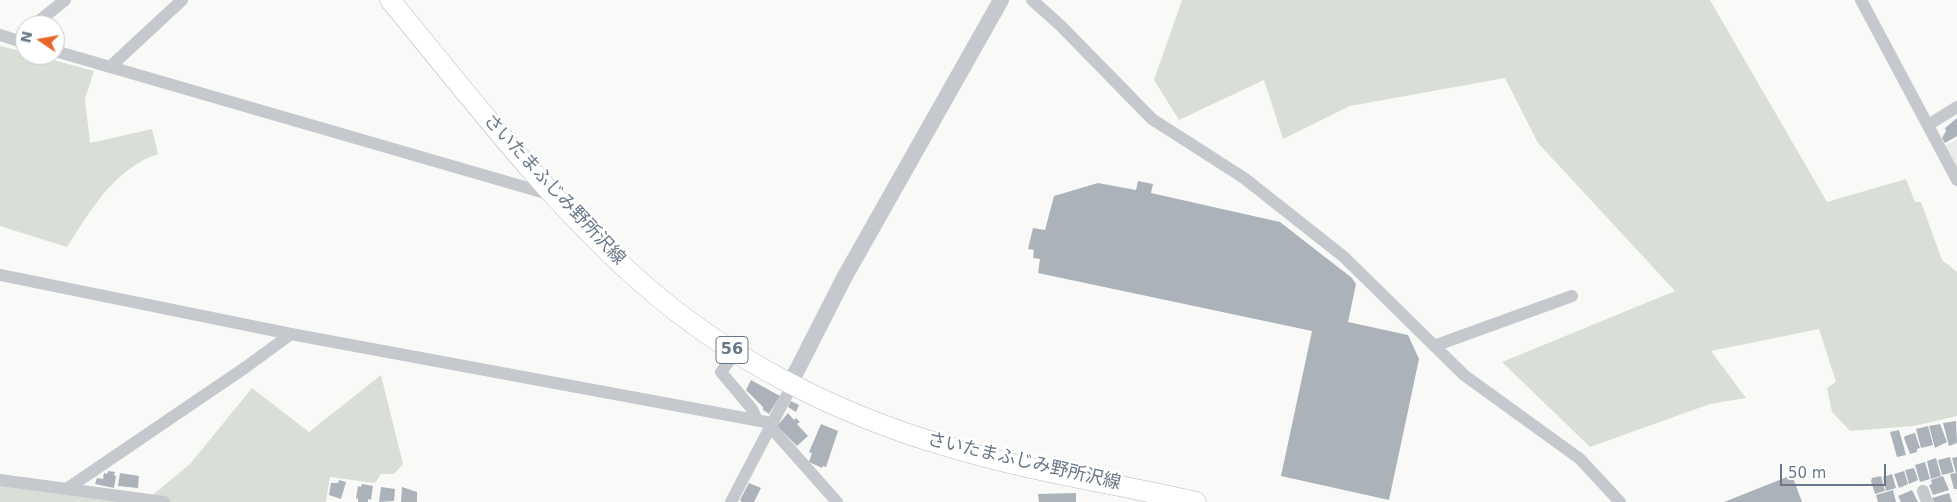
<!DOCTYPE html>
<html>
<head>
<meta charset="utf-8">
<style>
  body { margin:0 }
  #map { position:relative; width:1957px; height:502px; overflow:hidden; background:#f9faf7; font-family:"DejaVu Sans",sans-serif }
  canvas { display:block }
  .north { position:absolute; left:15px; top:15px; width:50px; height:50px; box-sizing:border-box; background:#fff; border:1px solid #c3c9d0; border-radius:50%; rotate:282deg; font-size:14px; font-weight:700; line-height:20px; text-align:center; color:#687789 }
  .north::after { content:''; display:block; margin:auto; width:18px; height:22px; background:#e7662a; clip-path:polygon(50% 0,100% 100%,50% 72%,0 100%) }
  .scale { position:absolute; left:1780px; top:464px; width:106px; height:22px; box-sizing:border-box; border:2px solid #687789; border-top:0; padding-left:6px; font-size:15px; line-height:18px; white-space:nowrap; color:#687789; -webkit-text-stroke:4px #fff; paint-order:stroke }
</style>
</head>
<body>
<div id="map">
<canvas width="1957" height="502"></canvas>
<div class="north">N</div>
<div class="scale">50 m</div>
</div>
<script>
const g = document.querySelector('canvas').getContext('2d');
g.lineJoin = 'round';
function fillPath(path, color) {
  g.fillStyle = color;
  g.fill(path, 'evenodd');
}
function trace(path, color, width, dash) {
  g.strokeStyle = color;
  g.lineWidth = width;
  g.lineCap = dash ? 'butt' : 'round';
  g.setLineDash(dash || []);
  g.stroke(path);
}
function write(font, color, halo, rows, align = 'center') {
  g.font = font + ' "DejaVu Sans","Noto Sans JP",sans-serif';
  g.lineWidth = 5;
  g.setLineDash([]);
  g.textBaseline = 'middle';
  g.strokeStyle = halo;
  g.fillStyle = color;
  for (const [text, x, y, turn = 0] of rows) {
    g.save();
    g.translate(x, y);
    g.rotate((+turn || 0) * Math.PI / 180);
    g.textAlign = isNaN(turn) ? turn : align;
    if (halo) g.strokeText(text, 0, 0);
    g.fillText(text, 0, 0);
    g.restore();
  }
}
const built = new Path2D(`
  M1957,139V172L1943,147Z`);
const green = new Path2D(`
  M1182,0H1710L1827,202L1906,179L1915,202H1921L1942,260L1957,272V416L1914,426L1850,431L1832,412L1827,388L1836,382L1819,329L1711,351L1746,398L1710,404L1590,447L1502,362L1675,291L1538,143L1505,78L1350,106L1283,139L1264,80L1179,120L1154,80Z
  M0,46L25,52V55H35L94,71L85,99L90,143L152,129L158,154C114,169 91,210 67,247L0,226Z
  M381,375L403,464L394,474H381L375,483L330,477L326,502H144L190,464L252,388L309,432Z
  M0,483L138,502H0Z`);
const building = new Path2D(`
  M1957,118V136L1945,143L1942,138L1946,131L1945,128Z
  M1138,181L1153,184L1151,193L1280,222L1352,278L1356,284L1348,322L1408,335L1419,359L1389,500L1281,476L1312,331L1038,273L1040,259L1033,258L1034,250L1028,249L1033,228L1045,230L1054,196L1098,183L1136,190Z
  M751,380L780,396L769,414L763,410V407L746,390Z
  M791,401L799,405L796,412L788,407Z
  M788,413L794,420L796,418L800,422L797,424L808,436L797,446L777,426Z
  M1956,421L1957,443L1949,446L1943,423Z
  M821,424L838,431L826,467L823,466L822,468L809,462L812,453L809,452Z
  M1940,424L1947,442L1935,448L1929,426Z
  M1928,426L1933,445L1921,448L1916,429Z
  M1899,430L1906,455L1897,457L1890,432Z
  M1915,433L1920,448L1917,449V452L1910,454L1904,438L1905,436Z
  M1950,457L1954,472L1942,475L1938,460Z
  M1957,457V489H1954L1950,474L1956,473L1952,458Z
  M1936,458L1941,476L1931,479L1927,461Z
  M1925,462L1930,479L1920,482L1915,465Z
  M1914,468L1918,480L1909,484L1905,470Z
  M108,471L115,472L114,475L116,476L114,488L95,484L97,478L103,479L104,473L107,474Z
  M1904,471L1908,484L1899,488L1894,474Z
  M120,473L139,476L138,488L118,486Z
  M1892,474L1896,488L1886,491L1883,477Z
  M1792,475L1802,502H1724Z
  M1881,476L1885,491L1875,494L1871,481L1872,478Z
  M1943,476L1949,490L1933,495L1929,485L1932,484L1931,480Z
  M339,480L346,482L341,499L329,495L331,483H338Z
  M749,483L761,488L754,502H742L740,500Z
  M362,484L373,486L371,500L368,499V502H358V499L356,498L358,486L361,487Z
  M381,487L395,489L394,501L379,502Z
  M402,487L417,492V502H401Z
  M1893,490L1896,502H1878L1876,495Z
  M1912,490L1918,502H1901L1898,496Z
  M1076,493V502H1039L1038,494Z
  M1949,493L1952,502H1934L1932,498Z`);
const minor = new Path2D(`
  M1032,0L1061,26L1152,119L1244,178L1344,257L1464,375L1580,459L1620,502
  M1861,0L1957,180
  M34,25L65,0
  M0,35L25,43
  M55,51L552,195
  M110,67L182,0
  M1928,125L1957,107
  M0,275L291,334L766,422L837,502
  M1434,346L1572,296
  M736,352L721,372L752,409L757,420
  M0,480L164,502
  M68,488L246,367L291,334
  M1923,491L1927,502
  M731,502L788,393L791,382`);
const tertiary = new Path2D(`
  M791,382L844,278L1001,0`);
const primary = new Path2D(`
  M390,0C470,97 548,200 643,284C728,359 837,414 946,446C1027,471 1113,483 1196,502`);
const shields = [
  [732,350,32]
];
const shieldNames = [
  ["56",732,350]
];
const streetNames = [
  ["さいたまふじみ野所沢線",554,190,47],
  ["さいたまふじみ野所沢線",1024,462,13]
];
fillPath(built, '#eaebea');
fillPath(green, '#d9dfd6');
fillPath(building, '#abb2ba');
trace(primary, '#b6babf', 21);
trace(minor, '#c5c8cd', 12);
trace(tertiary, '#c5c8cd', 16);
trace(primary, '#fff', 20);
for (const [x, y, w] of shields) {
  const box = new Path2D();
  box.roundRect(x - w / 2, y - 13.5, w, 27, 4);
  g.fillStyle = '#fff';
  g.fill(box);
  trace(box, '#687789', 1);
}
write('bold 16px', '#687789', null, shieldNames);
write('18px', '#687789', '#fff', streetNames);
</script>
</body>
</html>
